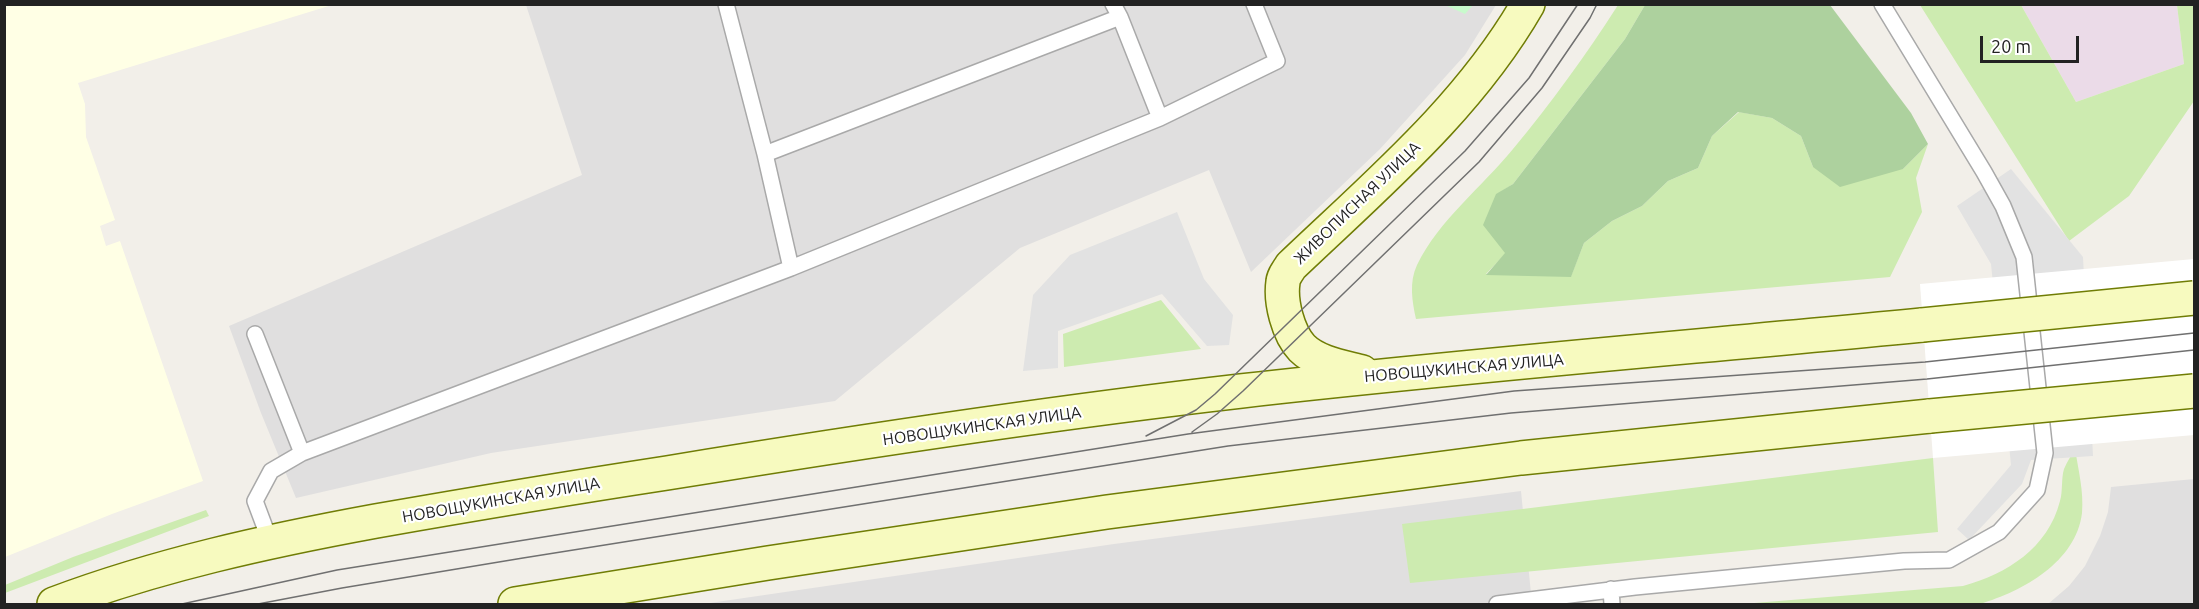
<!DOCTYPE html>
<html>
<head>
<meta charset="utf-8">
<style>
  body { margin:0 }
  #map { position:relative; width:2199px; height:609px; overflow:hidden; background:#f2efe9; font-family:Ubuntu,sans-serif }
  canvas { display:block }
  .frame { position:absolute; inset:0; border:6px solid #222; pointer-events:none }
  .scale { position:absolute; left:1980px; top:36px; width:99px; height:27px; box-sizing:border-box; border:3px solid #222; border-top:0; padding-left:8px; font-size:18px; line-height:21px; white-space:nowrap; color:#222; -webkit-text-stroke:4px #fff; paint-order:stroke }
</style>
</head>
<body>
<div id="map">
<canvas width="2199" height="609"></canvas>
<div class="frame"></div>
<div class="scale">20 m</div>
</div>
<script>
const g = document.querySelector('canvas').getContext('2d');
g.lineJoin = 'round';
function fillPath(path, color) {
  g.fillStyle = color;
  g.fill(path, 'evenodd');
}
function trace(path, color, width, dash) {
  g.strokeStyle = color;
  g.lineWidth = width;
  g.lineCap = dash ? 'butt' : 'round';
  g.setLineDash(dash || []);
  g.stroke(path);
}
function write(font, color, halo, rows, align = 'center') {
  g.font = font + ' Ubuntu,sans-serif';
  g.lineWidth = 4.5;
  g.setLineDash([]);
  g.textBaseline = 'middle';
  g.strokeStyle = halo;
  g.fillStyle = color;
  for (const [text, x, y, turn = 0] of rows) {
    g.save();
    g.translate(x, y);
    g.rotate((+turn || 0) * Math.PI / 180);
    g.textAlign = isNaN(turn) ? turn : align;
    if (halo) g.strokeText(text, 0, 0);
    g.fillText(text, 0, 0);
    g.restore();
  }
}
const residential = new Path2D(`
  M526,5H1496L1465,55L1380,149L1251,272L1209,170L1020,248L835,401L491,453L296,498L261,413L229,326L582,175Z
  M2194,479V604H2048L2069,586L2085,566L2100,536L2108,512L2111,487Z
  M1521,491L1532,604H703L1114,544Z`);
const industrial = new Path2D(`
  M2021,5H2177L2184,64L2076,102Z`);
const education = new Path2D(`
  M5,4L332,5L78,83L85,104L86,137L115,220L100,226L106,246L120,241L203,481L112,514L5,557Z`);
const grass = new Path2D(`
  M1618,5H1645L1625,39L1513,184L1496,195L1506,253L1486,274L1571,276L1584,243L1612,221L1642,206L1668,181L1698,168L1712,136L1739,112L1772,118L1801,136L1813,167L1903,169L1928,144L1916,178L1922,212L1890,277L1416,319C1412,301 1409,282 1417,265C1439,220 1482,187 1513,149C1551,103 1586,55 1618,5Z
  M1920,5H2021L2076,102L2184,64L2177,5H2194V101L2129,196L2069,241Z
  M1161,300L1201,349L1064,367L1063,334Z
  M2075,448C2078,469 2084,491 2082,513C2076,562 2023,591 1980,604H1742L1963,586C2007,574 2048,548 2060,501C2063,491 2061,479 2064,469C2067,462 2072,454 2075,448Z
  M1933,458L1938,532L1410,583L1402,524Z
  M206,510L209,516L5,593V585L73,557Z`);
const forest = new Path2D(`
  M1645,5H1830L1911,113L1928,144L1903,169L1840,187L1813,167L1801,136L1772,118L1738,112L1712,136L1698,168L1668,181L1642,206L1612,221L1584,243L1571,277L1486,275L1505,253L1483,225L1496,194L1513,184L1625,39Z`);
const park = new Path2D(`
  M1445,5H1473L1465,14Z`);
const parking = new Path2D(`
  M2011,169L2083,257L2093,456L2031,460L2022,484L1969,540L1957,529L2011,465L1991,264L1957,206Z
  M1177,212L1204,279L1233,315L1229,345L1207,346L1162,294L1058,331V368L1023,371L1033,295L1070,255Z`);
const pier = new Path2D(`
  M2194,259V435L1933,458L1920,284Z`);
const lane = new Path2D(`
  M726,4L765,154L791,268
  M1113,4L1120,17L1160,118
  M765,154L1120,17
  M255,334L302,453L791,268L1160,118L1277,61L1254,4
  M270,541L255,501L271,471L302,453
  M1611,589L1612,604
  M1497,604L1635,587L1904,561L1949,560L1999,532L2037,490L2045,453L2024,257L2003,206L1984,172L1882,4`);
const secondary = new Path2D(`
  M1362,372C1343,367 1317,363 1302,348C1288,333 1280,302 1283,282C1283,277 1288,271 1291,266C1376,185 1469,107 1528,4
  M54,604C158,565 267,541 376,521C473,504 569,488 667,473C857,442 1049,413 1241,391C1468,365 1695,347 1922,325
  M515,604L768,563L1107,512L1521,458L1930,416`);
const tram = new Path2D(`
  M1192,432L1217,414L1243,391L1479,162L1542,88L1590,18L1597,4
  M1146,436L1196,410L1215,394L1465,151L1529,78L1578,4
  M182,604L337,570L1188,434L1514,391L1925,362L2194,333
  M258,604L342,588L523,558L1228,446L1511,413L1927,379L2194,350`);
const secondaryBridge = new Path2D(`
  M1922,325L2194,298
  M1930,416L2194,391`);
const streetNames = [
  ["ЖИВОПИСНАЯ УЛИЦА",1357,203,-44],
  ["НОВОЩУКИНСКАЯ УЛИЦА",1464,368,-5],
  ["НОВОЩУКИНСКАЯ УЛИЦА",982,426,-8],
  ["НОВОЩУКИНСКАЯ УЛИЦА",501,500,-10]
];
fillPath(residential, '#e0dfdf');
fillPath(industrial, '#ebdbe8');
fillPath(education, '#ffffe5');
fillPath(grass, '#cdebb0');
fillPath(forest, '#add19e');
fillPath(park, '#c8facc');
fillPath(parking, '#e2e2e2');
fillPath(pier, '#fff');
trace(lane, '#a9a9a9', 18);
trace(secondary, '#707d05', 36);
trace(lane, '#fff', 15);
trace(secondary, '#f7fabf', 33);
trace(tram, '#707070', 1.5);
trace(secondaryBridge, '#707d05', 36, []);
trace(secondaryBridge, '#f7fabf', 33);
write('16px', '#222', '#fff', streetNames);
</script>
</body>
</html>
